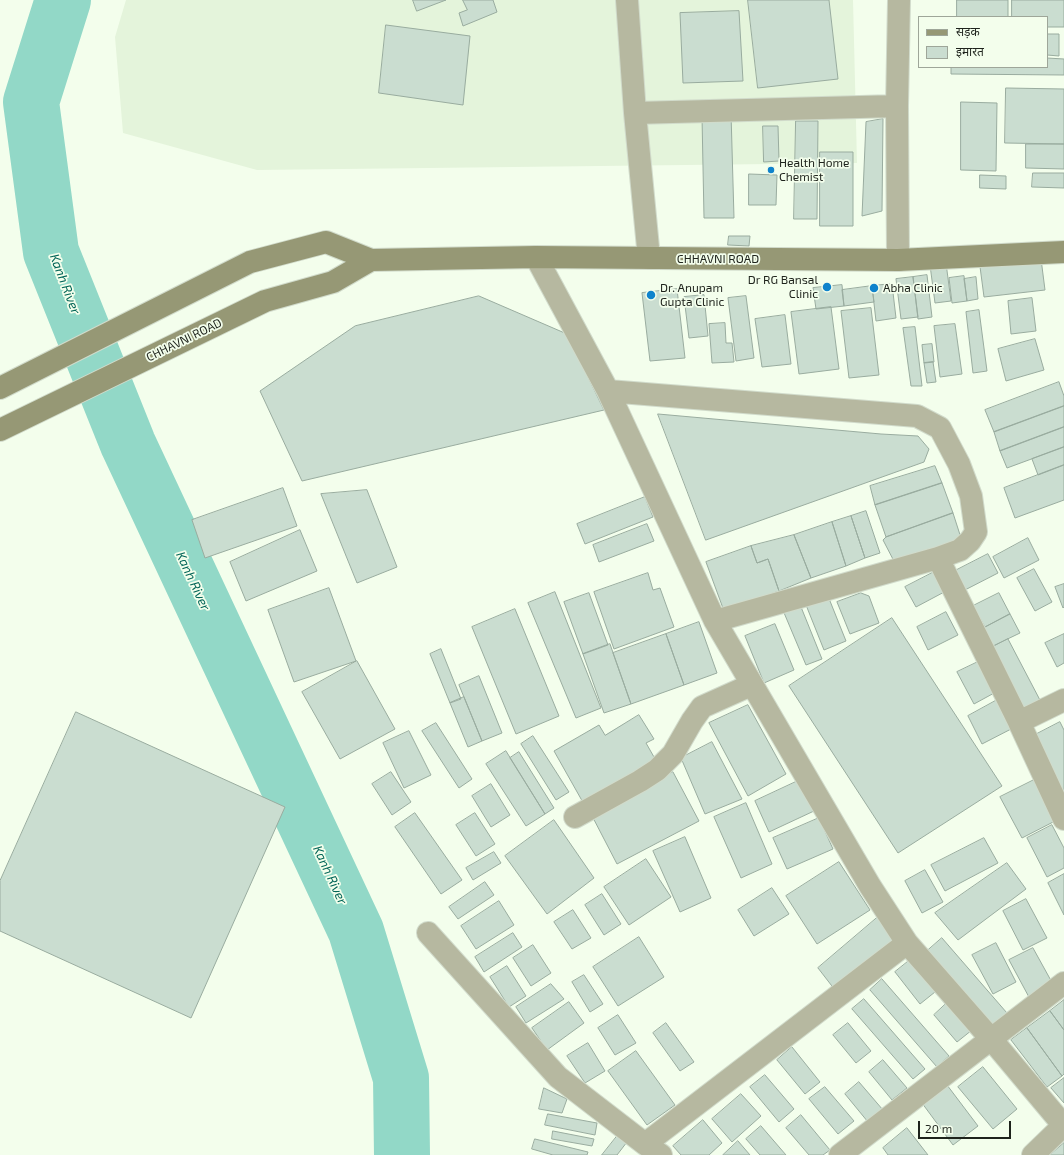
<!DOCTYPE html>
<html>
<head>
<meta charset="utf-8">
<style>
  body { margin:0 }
  #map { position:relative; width:1064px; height:1155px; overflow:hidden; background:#f3feec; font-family:"Exo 2","Noto Sans Devanagari",sans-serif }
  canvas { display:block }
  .legend { position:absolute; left:918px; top:16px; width:130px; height:52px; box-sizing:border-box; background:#f3feec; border:1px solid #9ea699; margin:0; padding:5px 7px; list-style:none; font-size:12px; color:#1e231c }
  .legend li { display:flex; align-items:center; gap:8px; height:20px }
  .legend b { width:20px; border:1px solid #9ea699 }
  .scale { position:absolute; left:918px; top:1121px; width:93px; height:18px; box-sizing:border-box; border:2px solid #1e231c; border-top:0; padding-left:5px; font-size:12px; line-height:14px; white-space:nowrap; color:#1e231c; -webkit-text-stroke:3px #f3feec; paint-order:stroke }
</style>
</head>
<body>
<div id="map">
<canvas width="1064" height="1155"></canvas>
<ul class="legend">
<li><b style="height:5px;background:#969875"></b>सड़क</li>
<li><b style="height:11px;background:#caddd0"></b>इमारत</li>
</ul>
<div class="scale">20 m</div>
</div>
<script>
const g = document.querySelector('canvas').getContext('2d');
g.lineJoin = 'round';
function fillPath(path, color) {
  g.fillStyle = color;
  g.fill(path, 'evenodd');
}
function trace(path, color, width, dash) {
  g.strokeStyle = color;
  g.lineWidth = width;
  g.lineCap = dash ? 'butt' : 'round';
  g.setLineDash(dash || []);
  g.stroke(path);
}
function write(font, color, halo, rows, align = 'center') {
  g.font = font + ' "Exo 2",sans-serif';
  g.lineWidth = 3.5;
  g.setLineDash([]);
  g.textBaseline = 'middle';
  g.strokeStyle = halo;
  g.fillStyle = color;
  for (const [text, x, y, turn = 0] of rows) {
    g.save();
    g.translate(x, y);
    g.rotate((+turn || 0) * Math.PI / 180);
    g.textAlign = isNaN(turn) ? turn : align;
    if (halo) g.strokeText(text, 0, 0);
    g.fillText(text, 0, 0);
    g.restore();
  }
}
const built = new Path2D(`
  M126,0H853L857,163L257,170L123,133L115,37Z`);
const river = new Path2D(`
  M63,0L31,102L51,252L128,444L356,931L401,1078L402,1155`);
const building = new Path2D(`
  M413,0H446L417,11Z
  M463,0H493L497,12L463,26L459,13L467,10Z
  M748,0H829L838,79L758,88Z
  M957,0H1008V17H957Z
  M1012,0H1064V27H1047V17H1012Z
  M739,11L743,81L683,83L680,13Z
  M386,25L470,36L463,105L379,93Z
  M1047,34H1059V56L1047,55Z
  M1047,58L1064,59V75L951,74V67H1047Z
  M1006,88L1064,89V144L1005,143Z
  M961,102L997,103L996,171L961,170Z
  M731,113L734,218H704L702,116Z
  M883,119L882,211L862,216L866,122Z
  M796,121H818L817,219H794Z
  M763,126H778L779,161L764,162Z
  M1026,144H1064V169L1026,168Z
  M820,152H853V226H820Z
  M1033,173H1064V188L1032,187Z
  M749,174L777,175L776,205H749Z
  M980,175L1006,176V189L980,188Z
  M729,236H750L749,246L728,245Z
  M1040,251L1045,290L984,297L979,259Z
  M946,263L951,301L935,303L930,265Z
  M927,275L932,317L918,319L913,277Z
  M964,276L967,301L952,303L949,278Z
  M913,277L918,317L901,319L896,279Z
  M976,277L978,299L967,301L964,279Z
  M892,284L896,318L876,321L872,286Z
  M842,285L844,306L816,309L813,288Z
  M872,286L874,302L844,306L842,290Z
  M677,289L685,358L650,361L642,293Z
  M704,295L708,336L689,338L684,297Z
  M479,296L567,334L604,410L302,481L260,391L355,326Z
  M746,296L754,358L736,361L728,298Z
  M1032,298L1036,331L1011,334L1008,301Z
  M831,307L839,369L799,374L791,312Z
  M871,308L879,375L849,378L841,311Z
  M979,310L987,371L973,373L966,312Z
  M785,315L791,364L762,367L755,319Z
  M725,323L726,343H732L734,362L712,363L709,324Z
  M955,324L962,374L940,377L934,326Z
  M915,327L922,386H911L903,328Z
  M1035,339L1044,370L1006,381L998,349Z
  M932,344L934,362L924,363L922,345Z
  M933,362L936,382L927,383L924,363Z
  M1059,382L1064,396V406L994,432L985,410Z
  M1064,406V427L1000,451L994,432Z
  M658,414L881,434L918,436L929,449L924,462L706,540Z
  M1064,427V447L1007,468L1000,451Z
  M1064,447V465L1038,475L1032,459Z
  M1064,465V500L1015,518L1004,488Z
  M935,466L942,483L875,505L870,486Z
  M942,483L953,513L886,537L875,505Z
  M283,488L297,526L205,558L192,520Z
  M367,490L397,567L357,583L321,494Z
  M645,497L653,517L585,544L577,524Z
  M866,511L880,553L865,558L851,516Z
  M953,513L962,541L896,565L883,540L886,537Z
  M851,516L865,558L846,566L832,522Z
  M832,522L846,566L811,578L794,535Z
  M647,524L654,541L599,562L593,545Z
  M300,530L317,571L246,601L230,562Z
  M794,535L811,578L779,591L768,559L757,563L751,546Z
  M1028,538L1039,560L1004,578L993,557Z
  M751,546L757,563L768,559L779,591L724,611L706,562Z
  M988,554L998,573L961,592L951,573Z
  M1034,569L1052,602L1035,611L1017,578Z
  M938,570L948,590L916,607L905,587Z
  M648,573L653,590L660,588L674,627L614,649L594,592Z
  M1064,584V607L1063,608L1055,587Z
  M329,588L356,661L294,682L268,610Z
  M555,592L601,708L576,718L528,603Z
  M589,593L608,645L583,654L564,602Z
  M861,593L869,596L879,623L850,634L837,602Z
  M999,593L1010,614L985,627L973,606Z
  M828,596L846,641L824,650L806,605Z
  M799,602L822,659L806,665L782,608Z
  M515,609L559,716L516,734L472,627Z
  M946,612L958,635L928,650L917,627Z
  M1010,614L1020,633L993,646L984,628Z
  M892,618L1002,786L898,853L789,686Z
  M699,622L717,673L684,685L666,634Z
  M775,624L794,670L764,683L745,636Z
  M666,634L684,685L631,704L613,653Z
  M1064,634V663L1057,667L1045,643Z
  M1008,639L1041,702L1023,711L989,649Z
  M610,644L631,704L604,713L583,654Z
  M441,649L461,699L450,703L430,654Z
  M357,661L395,729L340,759L302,692Z
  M980,661L996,692L974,704L957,672Z
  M479,676L502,733L482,741L459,685Z
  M464,697L482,741L468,747L450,703Z
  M999,699L1015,727L982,744L968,716Z
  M748,705L786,774L748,796L709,723Z
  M76,712L285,807L191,1018L0,931V881Z
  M639,715L654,739L646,743L658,764L585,806L554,751L599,725L605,735Z
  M1060,722L1064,730V794L1033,736Z
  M436,723L472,779L459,788L422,731Z
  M409,731L431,775L404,788L383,743Z
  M533,736L569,792L556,800L521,744Z
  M712,742L742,799L705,814L681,758Z
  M506,751L545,814L526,826L486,764Z
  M519,752L554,808L545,814L510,758Z
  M391,772L411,802L392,815L372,784Z
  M673,772L699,821L617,864L590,812Z
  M1036,779L1057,820L1022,838L1000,797Z
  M800,780L814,811L769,832L755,801Z
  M491,784L510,815L491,827L472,796Z
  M746,803L772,864L741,878L714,817Z
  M415,813L462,880L441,894L395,827Z
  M475,813L495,844L476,856L456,825Z
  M819,818L833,849L787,869L773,838Z
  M554,820L594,878L547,914L505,856Z
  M1052,825L1064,848V868L1047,877L1027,838Z
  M685,837L711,898L680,912L653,851Z
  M984,838L998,863L945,891L931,865Z
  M494,852L501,863L473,880L466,868Z
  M646,859L671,897L629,925L604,887Z
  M839,862L870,910L817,944L786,896Z
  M1007,863L1026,889L958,940L935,913Z
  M925,870L943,902L922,913L905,881Z
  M1064,874V915L1048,883Z
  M485,882L494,895L458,919L449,907Z
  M772,888L789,914L754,936L738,910Z
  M602,894L621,924L604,935L585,905Z
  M1026,899L1047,938L1023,950L1003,911Z
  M499,901L514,925L476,949L461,926Z
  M573,910L591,938L572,949L554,922Z
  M878,917L897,940L835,990L818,968Z
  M513,933L522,947L484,972L475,957Z
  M639,937L664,977L618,1006L593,967Z
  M942,938L1007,1013L992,1027L926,952Z
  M996,943L1016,982L993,994L972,955Z
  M533,945L551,973L531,986L513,958Z
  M1033,948L1054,986L1030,999L1009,960Z
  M910,960L935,992L920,1004L895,972Z
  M507,966L526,996L509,1007L490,977Z
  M584,975L603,1004L590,1012L572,982Z
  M882,979L949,1056L937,1067L870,990Z
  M551,984L564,999L526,1023L516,1007Z
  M864,999L925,1069L913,1079L852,1009Z
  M1064,1000V1030L1050,1011Z
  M569,1002L584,1023L547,1050L532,1028Z
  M948,1002L972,1030L957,1042L934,1015Z
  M1050,1011L1064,1030V1074L1062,1076L1027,1028Z
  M618,1015L636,1043L615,1055L598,1028Z
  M666,1023L694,1062L680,1071L653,1033Z
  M848,1023L871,1051L856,1063L833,1035Z
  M1027,1028L1062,1076L1047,1087L1011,1040Z
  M588,1043L605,1071L585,1083L567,1056Z
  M792,1047L820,1082L805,1094L777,1060Z
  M636,1051L675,1105L647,1125L608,1071Z
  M883,1060L907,1088L892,1100L869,1072Z
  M983,1067L1017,1109L993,1129L958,1087Z
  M765,1075L794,1109L779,1122L750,1087Z
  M1064,1078V1103L1051,1088Z
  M944,1081L978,1126L953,1145L919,1099Z
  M859,1082L883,1110L868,1122L845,1094Z
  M825,1087L854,1121L838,1134L809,1099Z
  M544,1088L567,1099L562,1113L539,1109Z
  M741,1094L761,1116L732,1142L712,1119Z
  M548,1114L597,1123L595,1135L545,1125Z
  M801,1115L830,1150L823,1155H809L786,1128Z
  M703,1120L722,1143L709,1155H681L673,1146Z
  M761,1126L786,1155H760L746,1139Z
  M907,1128L928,1155H888L883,1148Z
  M553,1131L594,1139L592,1146L552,1139Z
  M618,1135L627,1142L617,1155H602Z
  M535,1139L588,1152L587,1155H553L532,1149Z
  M738,1141L750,1155H723Z
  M1064,1143V1155H1050Z`);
const street = new Path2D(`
  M627,0L635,113L649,258
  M635,113L897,106
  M536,257L608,391L715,621L870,886L907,943L992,1040L1064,1126
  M898,260L897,106L899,0
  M608,391L917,416L940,428L959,464L971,496L976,532L970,541L960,550L938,558L715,621
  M938,558L1019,722L1064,819
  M1019,722L1064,700
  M575,817L640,781L657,770L673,754L692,721L702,707L751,685
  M428,933L558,1077L645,1144L661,1155
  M645,1144L907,943
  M840,1155L1064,983
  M1033,1155L1064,1125`);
const secondary = new Path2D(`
  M0,388L250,262L326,242L371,260L536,257L898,260L1064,252
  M0,430L265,301L333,282L371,260`);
const markers = [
  [771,170,4,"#0f83cc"],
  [827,287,5,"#0f83cc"],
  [874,288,5,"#0f83cc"],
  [651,295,5,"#0f83cc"]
];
const poiNames = [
  ["Health Home",779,163],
  ["Chemist",779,177],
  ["Dr RG Bansal",818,280,"right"],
  ["Clinic",818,294,"right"],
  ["Dr. Anupam",660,288],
  ["Gupta Clinic",660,302],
  ["Abha Clinic",883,288]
];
const streetNames = [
  ["CHHAVNI ROAD",718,259],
  ["CHHAVNI ROAD",184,340,-26]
];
const waterNames = [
  ["Kanh River",65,284,69],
  ["Kanh River",193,581,65],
  ["Kanh River",330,875,65]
];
fillPath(built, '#e4f4db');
trace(river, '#92d8c7', 56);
fillPath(building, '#caddd0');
trace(building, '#99ac9f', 1);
trace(street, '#d1dbcb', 24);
trace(secondary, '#d1dbcb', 24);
trace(street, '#b6b8a0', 22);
trace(secondary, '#969875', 22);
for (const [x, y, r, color] of markers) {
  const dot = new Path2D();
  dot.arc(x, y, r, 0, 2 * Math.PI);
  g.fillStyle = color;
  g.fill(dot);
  trace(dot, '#f3feec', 1.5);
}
write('12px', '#1e231c', '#f3feec', poiNames, 'left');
write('12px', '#1e231c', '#f3feec', streetNames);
write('italic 13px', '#026557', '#f3feec', waterNames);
</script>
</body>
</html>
